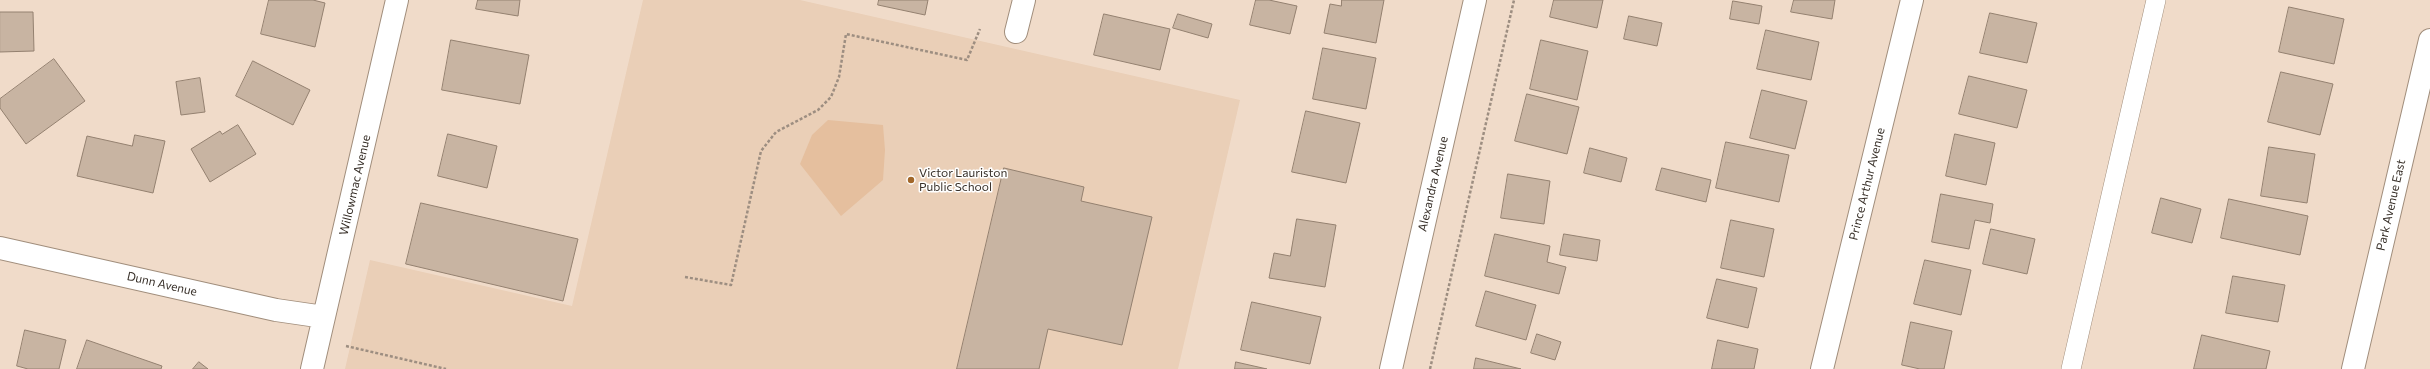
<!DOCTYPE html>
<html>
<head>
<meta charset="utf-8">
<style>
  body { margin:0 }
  canvas { display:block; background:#f0dbc9 }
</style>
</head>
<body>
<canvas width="2430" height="369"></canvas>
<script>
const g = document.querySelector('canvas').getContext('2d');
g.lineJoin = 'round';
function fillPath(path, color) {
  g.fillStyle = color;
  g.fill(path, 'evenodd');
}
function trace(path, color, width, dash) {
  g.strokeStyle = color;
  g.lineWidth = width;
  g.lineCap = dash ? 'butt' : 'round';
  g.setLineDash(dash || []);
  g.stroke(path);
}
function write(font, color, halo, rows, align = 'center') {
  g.font = font + ' Commissioner,sans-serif';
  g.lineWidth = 3;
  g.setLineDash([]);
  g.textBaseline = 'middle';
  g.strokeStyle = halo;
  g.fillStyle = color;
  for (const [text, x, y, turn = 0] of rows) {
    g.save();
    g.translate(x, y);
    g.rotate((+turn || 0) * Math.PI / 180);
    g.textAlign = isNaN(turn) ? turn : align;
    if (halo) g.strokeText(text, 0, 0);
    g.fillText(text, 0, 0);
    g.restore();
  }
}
const built = new Path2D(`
  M643,0H800L1240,100L1178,369H345L370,260L572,306Z`);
const green = new Path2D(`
  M828,120L883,125L885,150L883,180L841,216L800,164L812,135Z`);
const building = new Path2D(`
  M269,0H313L325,3L315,47L261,34Z
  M478,0H520L518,16L476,9Z
  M879,0H928L925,15L878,5Z
  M1256,0H1269L1297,6L1290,34L1250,25Z
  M1342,0H1384L1376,43L1324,33L1330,4L1341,6Z
  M1554,0H1603L1597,28L1550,17Z
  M1794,0H1835L1832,19L1791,12Z
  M1733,1L1762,6L1759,24L1730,19Z
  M2289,7L2344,19L2334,64L2279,52Z
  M0,12H33L34,51L0,52Z
  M1990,13L2037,23L2027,63L1980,53Z
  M1104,14L1170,29L1160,70L1094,55Z
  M1178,14L1212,24L1208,38L1173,28Z
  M1629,16L1662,23L1657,46L1624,39Z
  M1766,30L1819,42L1811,80L1757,69Z
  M451,40L529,55L520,104L442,90Z
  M1541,40L1588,51L1577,100L1530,89Z
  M1323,48L1376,58L1366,109L1313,99Z
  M54,59L85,101L26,144L0,108V99Z
  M253,61L310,90L293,125L236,96Z
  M2281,72L2333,84L2320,135L2268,122Z
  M1969,76L2027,90L2017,128L1959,114Z
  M200,78L205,112L181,115L176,82Z
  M1762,90L1807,101L1795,149L1750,138Z
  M1527,94L1579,107L1567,154L1515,141Z
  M1306,111L1360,123L1346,183L1292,172Z
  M238,125L256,154L210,182L191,149L220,131L222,134Z
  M448,134L497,146L487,188L438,176Z
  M1955,134L1995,143L1986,185L1946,176Z
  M135,135L165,141L153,193L77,176L87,136L132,146Z
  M1726,142L1789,155L1779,202L1716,188Z
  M2269,147L2315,154L2307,203L2261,196Z
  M1590,148L1627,158L1621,182L1584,173Z
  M1004,168L1084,187L1081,201L1152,217L1122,345L1048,329L1039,369H957Z
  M1662,168L1711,180L1706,202L1656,190Z
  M1508,174L1550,181L1544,224L1501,218Z
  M1941,194L1993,204L1990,223L1975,220L1969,249L1932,242Z
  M2161,198L2201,209L2192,243L2152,233Z
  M2229,199L2308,216L2300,255L2221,238Z
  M421,203L578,239L563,301L406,264Z
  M1297,219L1336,225L1325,287L1269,278L1274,253L1290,256Z
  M1731,220L1774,229L1764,277L1721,268Z
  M1991,229L2035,239L2027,274L1983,264Z
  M1495,234L1550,246L1547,262L1566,267L1559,294L1485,276Z
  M1564,234L1600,240L1597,261L1560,255Z
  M1925,260L1971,270L1961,315L1914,304Z
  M2233,276L2285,285L2278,322L2226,313Z
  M1717,279L1757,288L1748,328L1707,318Z
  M1486,291L1536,305L1526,340L1476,326Z
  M1252,302L1321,317L1310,364L1241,350Z
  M1911,322L1952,331L1944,369H1920L1902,365Z
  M25,330L66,340L59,369H28L17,366Z
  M1537,334L1561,342L1555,360L1531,353Z
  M2202,335L2270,351L2266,369H2194Z
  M87,340L162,366L161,369H77Z
  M1718,340L1758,349L1754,369H1712Z
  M1476,358L1521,369H1474Z
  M199,362L208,369H193Z
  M1236,362L1267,369H1235Z`);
const path = new Path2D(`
  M685,277L731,285L761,151L776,132L818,110L831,97L839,77L846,34L967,60L980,29
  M346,346L446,369
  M1430,369L1514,0`);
const lane = new Path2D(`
  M2071,369L2156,0`);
const street = new Path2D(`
  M1016,32L1024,0
  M0,248L276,310L324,317
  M312,369L397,0
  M1391,369L1475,0
  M1822,369L1912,0`);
const secondary = new Path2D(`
  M2353,369L2430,40`);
const markers = [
  [911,180,4,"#a26729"]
];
const poiNames = [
  ["Victor Lauriston",919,173],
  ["Public School",919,187]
];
const streetNames = [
  ["Alexandra Avenue",1433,184,-77],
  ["Prince Arthur Avenue",1867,184,-76],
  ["Willowmac Avenue",355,185,-77],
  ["Park Avenue East",2391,205,-77],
  ["Dunn Avenue",162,284,13]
];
fillPath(built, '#eacfb7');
fillPath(green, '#e5bf9e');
fillPath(building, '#c8b4a2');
trace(building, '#948170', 1);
trace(lane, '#a18e7c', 20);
trace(street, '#a18e7c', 24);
trace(secondary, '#a18e7c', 24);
trace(path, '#9d8e81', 2.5, [3, 2]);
trace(lane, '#fff', 19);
trace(street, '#fff', 22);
trace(secondary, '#fff', 22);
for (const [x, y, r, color] of markers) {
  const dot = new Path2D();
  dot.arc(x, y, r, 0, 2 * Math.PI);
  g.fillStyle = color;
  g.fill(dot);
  trace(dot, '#fff', 1.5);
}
write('12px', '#383029', '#fff', poiNames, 'left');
write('12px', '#383029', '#fff', streetNames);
</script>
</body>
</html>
